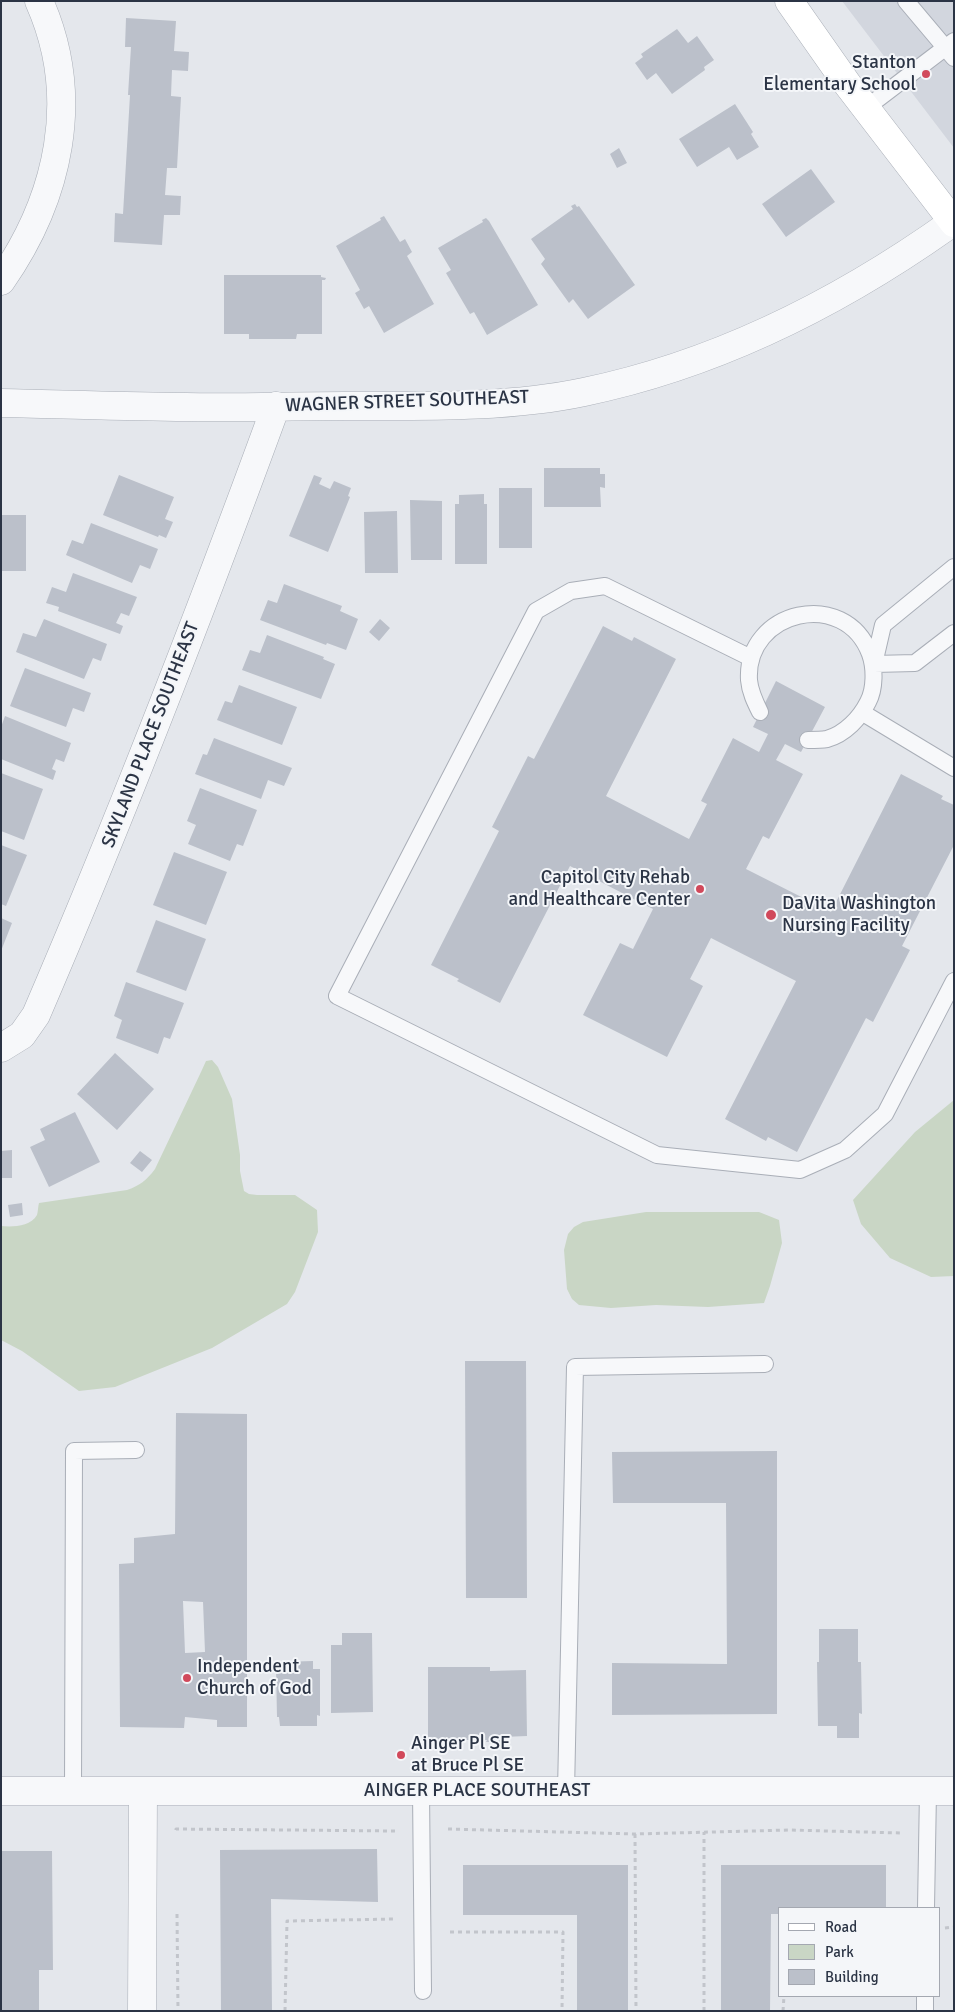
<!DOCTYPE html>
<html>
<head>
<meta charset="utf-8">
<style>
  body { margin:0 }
  #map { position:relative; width:955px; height:2012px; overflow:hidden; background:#e4e7ec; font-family:Signika,sans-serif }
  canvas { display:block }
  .frame { position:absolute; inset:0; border:2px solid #2b3445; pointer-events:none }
  .legend { position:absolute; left:778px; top:1907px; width:162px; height:90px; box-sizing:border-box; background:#f4f6f9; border:1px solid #a4a8b1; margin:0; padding:6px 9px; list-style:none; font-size:15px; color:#2b3445 }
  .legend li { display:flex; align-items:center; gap:10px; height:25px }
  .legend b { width:25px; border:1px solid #a4a8b1 }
</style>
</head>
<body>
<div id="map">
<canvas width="955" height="2012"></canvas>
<div class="frame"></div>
<ul class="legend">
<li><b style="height:6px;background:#fff"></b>Road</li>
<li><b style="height:14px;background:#c9d6c5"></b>Park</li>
<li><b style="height:14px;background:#bbc0ca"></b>Building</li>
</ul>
</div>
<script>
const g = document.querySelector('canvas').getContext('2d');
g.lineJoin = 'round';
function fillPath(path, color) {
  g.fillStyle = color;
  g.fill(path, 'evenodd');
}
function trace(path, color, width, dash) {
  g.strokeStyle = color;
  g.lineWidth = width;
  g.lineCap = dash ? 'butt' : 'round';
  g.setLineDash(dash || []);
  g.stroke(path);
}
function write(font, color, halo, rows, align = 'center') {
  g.font = font + ' Signika,sans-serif';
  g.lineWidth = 4;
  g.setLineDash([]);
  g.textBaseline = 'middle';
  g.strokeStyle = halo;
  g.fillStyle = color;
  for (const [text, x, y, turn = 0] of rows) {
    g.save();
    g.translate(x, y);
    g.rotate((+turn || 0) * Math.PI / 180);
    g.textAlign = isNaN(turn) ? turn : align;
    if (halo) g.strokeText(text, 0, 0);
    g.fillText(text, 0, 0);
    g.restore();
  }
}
const built = new Path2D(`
  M842,1H954V148Z`);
const green = new Path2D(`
  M212,1060L218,1067L232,1099L240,1155V1171L244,1191L249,1194L257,1195H295L317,1210L318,1232L295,1292L287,1304L212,1348L115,1387L79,1391L22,1351L1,1340V1226C12,1227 30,1227 37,1215C38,1212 38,1206 39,1203L127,1190C139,1186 147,1180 155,1169L201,1072L206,1061Z
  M954,1100V1276L931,1277L890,1258L861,1224L853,1200L915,1132Z
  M646,1212H759L779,1220L782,1243L770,1286L764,1303L708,1307L656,1305L611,1308L579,1305L572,1299L567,1289L564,1250L568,1234L574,1227L583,1222Z`);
const building = new Path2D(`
  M126,18L176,21L174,51L189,52L188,71L172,70L171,96L181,97L177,168H167L165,195L181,196L180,215H164L162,245L114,242L115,213L123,214L130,95H128L131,47H125Z
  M677,29L688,43L697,36L714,60L704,67L705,70L672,94L656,73L647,80L635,63L643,57L641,54Z
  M735,104L753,132L751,134L759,147L737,160L729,147L697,167L679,139Z
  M619,148L627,163L617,168L610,154Z
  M811,169L835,202L786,237L762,204Z
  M575,204L577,207L579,206L635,285L588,319L573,299L569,303L541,264L545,259L531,239L573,209L571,206Z
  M384,216L400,242L405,239L412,252L407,256L434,304L384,333L369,306L364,309L355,293L360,290L336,246L381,220L380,218Z
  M486,218L489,221L538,305L487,335L474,312L470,314L446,273L451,270L438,248L483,222L482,220Z
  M224,275H321V277L326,278L325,280H322V334H297L296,339H249V334H224Z
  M544,468H600V474H605V488L600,487L601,507H544Z
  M119,475L174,497L165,519L173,522L166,538L159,535L158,537L103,515Z
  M314,475L322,478L319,484L330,489L334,481L351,488L348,496L350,497L328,552L289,536Z
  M499,488H532V548H499Z
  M484,494V504H487V564H455V504H459V495Z
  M410,500L442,501V560H411Z
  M397,511L398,573H365L364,512Z
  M1,515H26V571H1Z
  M91,523L158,549L150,569L140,565L132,583L66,555L72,540L83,544Z
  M73,573L137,597L129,616L121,613L116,623L123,626L120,634L58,611L59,607L46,603L52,587L66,592Z
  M284,584L342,606L340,611L358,619L346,650L327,643L326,645L260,620L268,600L277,603Z
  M44,619L107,644L101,661L93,658L84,679L16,652L23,633L36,637Z
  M380,619L390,628L379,641L369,632Z
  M603,626L632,641L634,637L676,659L606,796L689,839L707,804L701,801L733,738L759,752L768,734L753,727L776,681L825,707L801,752L785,744L776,760L803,774L769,839L763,836L746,869L831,912L901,774L943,796L941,799L954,805V845L902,946L910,950L873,1022L866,1018L797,1152L768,1137L766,1141L725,1119L796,981L711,938L690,979L703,986L667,1057L583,1015L620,943L633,949L653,909L570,866L500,1003L457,981L459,979L431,965L499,831L492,827L528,756L534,759Z
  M267,635L324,657L323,659L335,664L321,699L242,670L250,650L260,653Z
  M25,668L91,693L84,712L73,708L66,727L10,706Z
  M239,685L297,707L282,745L217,720L225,701L232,703Z
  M5,716L71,743L64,762L56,759L52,769L56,771L53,780L1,759V727Z
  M214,738L292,768L284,786L268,780L261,799L195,774L203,754L207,755Z
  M1,773L43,789L24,840L1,831Z
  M200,788L257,810L243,846L237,844L230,861L188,844L196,825L187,821Z
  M1,845L27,855L6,906L1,904Z
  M174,852L227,872L206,925L153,905Z
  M1,918L12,923L1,951Z
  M156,920L206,939L186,991L136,972Z
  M126,982L184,1003L170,1039L164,1037L158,1054L116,1038L122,1020L114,1016Z
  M115,1053L154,1089L117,1130L77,1094Z
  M75,1112L100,1162L49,1187L30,1147L45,1140L40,1129Z
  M12,1150V1178H1V1151Z
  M140,1151L152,1160L142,1172L130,1163Z
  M22,1203L23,1215L10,1217L8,1205Z
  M465,1361H526L527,1598H466Z
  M176,1413L247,1414V1727H217V1720L185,1717L184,1728L120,1727L119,1564L134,1563V1538L175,1534ZM183,1601L203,1602L205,1652L185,1653Z
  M777,1451V1714L612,1715V1663L727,1664L726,1503H613L612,1452Z
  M819,1629H858V1662H861L862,1714L859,1713V1738H837V1726H818L817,1662H819Z
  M342,1633H372L373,1712L331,1713V1645H342Z
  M313,1661V1669H320V1716L317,1715V1726H280L279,1717H277L276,1669H281L280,1662Z
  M428,1667H490V1671L526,1670L527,1736L502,1737V1742H486L487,1740H428Z
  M377,1849L378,1902L271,1899L272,2011H221L220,1850Z
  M1,1851H52L53,1970H39V2011H1Z
  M463,1865H628V2011H577V1915H463Z
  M721,1865H886V1908H779V1914H771L770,2011H721Z`);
const path = new Path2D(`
  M448,1829L635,1834L790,1830L901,1833
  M176,1830V1829L396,1831
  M635,1834L636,2011
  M177,1914L178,2011
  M945,1928L954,1927
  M450,1932H563L562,2011
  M285,2011L287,1921L395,1919V1917
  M704,2011V1832
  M783,2011L784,1996`);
const lane = new Path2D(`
  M906,1L954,58
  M866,108L954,41
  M954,567L883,625L874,664L915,663L954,633
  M751,658L605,586L571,591L536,611L337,996L657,1155L800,1170L845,1150L885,1114L954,981
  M760,712C755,702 750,692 749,680C745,610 845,587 870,654C875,668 875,689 868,702C860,718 845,734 827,739C821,740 814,740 808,740
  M863,713L954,768
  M73,1790L74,1451L136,1450
  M421,1791L423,1991
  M566,1791L575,1367L765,1364
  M926,1908L928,1791
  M925,2011V1996`);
const street = new Path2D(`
  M1,281C59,198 82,97 39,1
  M1,403C63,404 124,407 186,407C239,408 292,406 345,406C422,406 509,408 584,392C719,364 841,302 953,222
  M1,1048L22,1035L36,1015C122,815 201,611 276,406
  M1,1791H954
  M142,2011L143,1791`);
const secondary = new Path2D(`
  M789,1L848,85L954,223`);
const markers = [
  [926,74,5,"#d1495b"],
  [700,889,5,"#d1495b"],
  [771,915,6,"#d1495b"],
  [187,1678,5,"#d1495b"],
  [401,1755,5,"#d1495b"]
];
const poiNames = [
  ["Stanton",916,63,"right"],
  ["Elementary School",916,85,"right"],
  ["Capitol City Rehab",690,878,"right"],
  ["and Healthcare Center",690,900,"right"],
  ["DaVita Washington",782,904],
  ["Nursing Facility",782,926],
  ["Independent",197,1667],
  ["Church of God",197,1689],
  ["Ainger Pl SE",411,1744],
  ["at Bruce Pl SE",411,1766]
];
const streetNames = [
  ["WAGNER STREET SOUTHEAST",407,402,-2],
  ["SKYLAND PLACE SOUTHEAST",151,735,-69],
  ["AINGER PLACE SOUTHEAST",477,1791]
];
fillPath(built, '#d2d6de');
fillPath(green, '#c9d6c5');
fillPath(building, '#bbc0ca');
trace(lane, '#a9aeb7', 18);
trace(street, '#a9aeb7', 29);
trace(secondary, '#a9aeb7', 29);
trace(path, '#c2c5cb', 3, [4, 4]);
trace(lane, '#f7f8fa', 16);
trace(street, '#f7f8fa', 28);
trace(secondary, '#fff', 28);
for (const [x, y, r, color] of markers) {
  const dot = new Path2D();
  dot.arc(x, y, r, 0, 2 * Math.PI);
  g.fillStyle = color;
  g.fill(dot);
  trace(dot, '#f4f6f9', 2);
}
write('19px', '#2b3445', '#f4f6f9', poiNames, 'left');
write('19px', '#2b3445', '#f4f6f9', streetNames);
</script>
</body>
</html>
